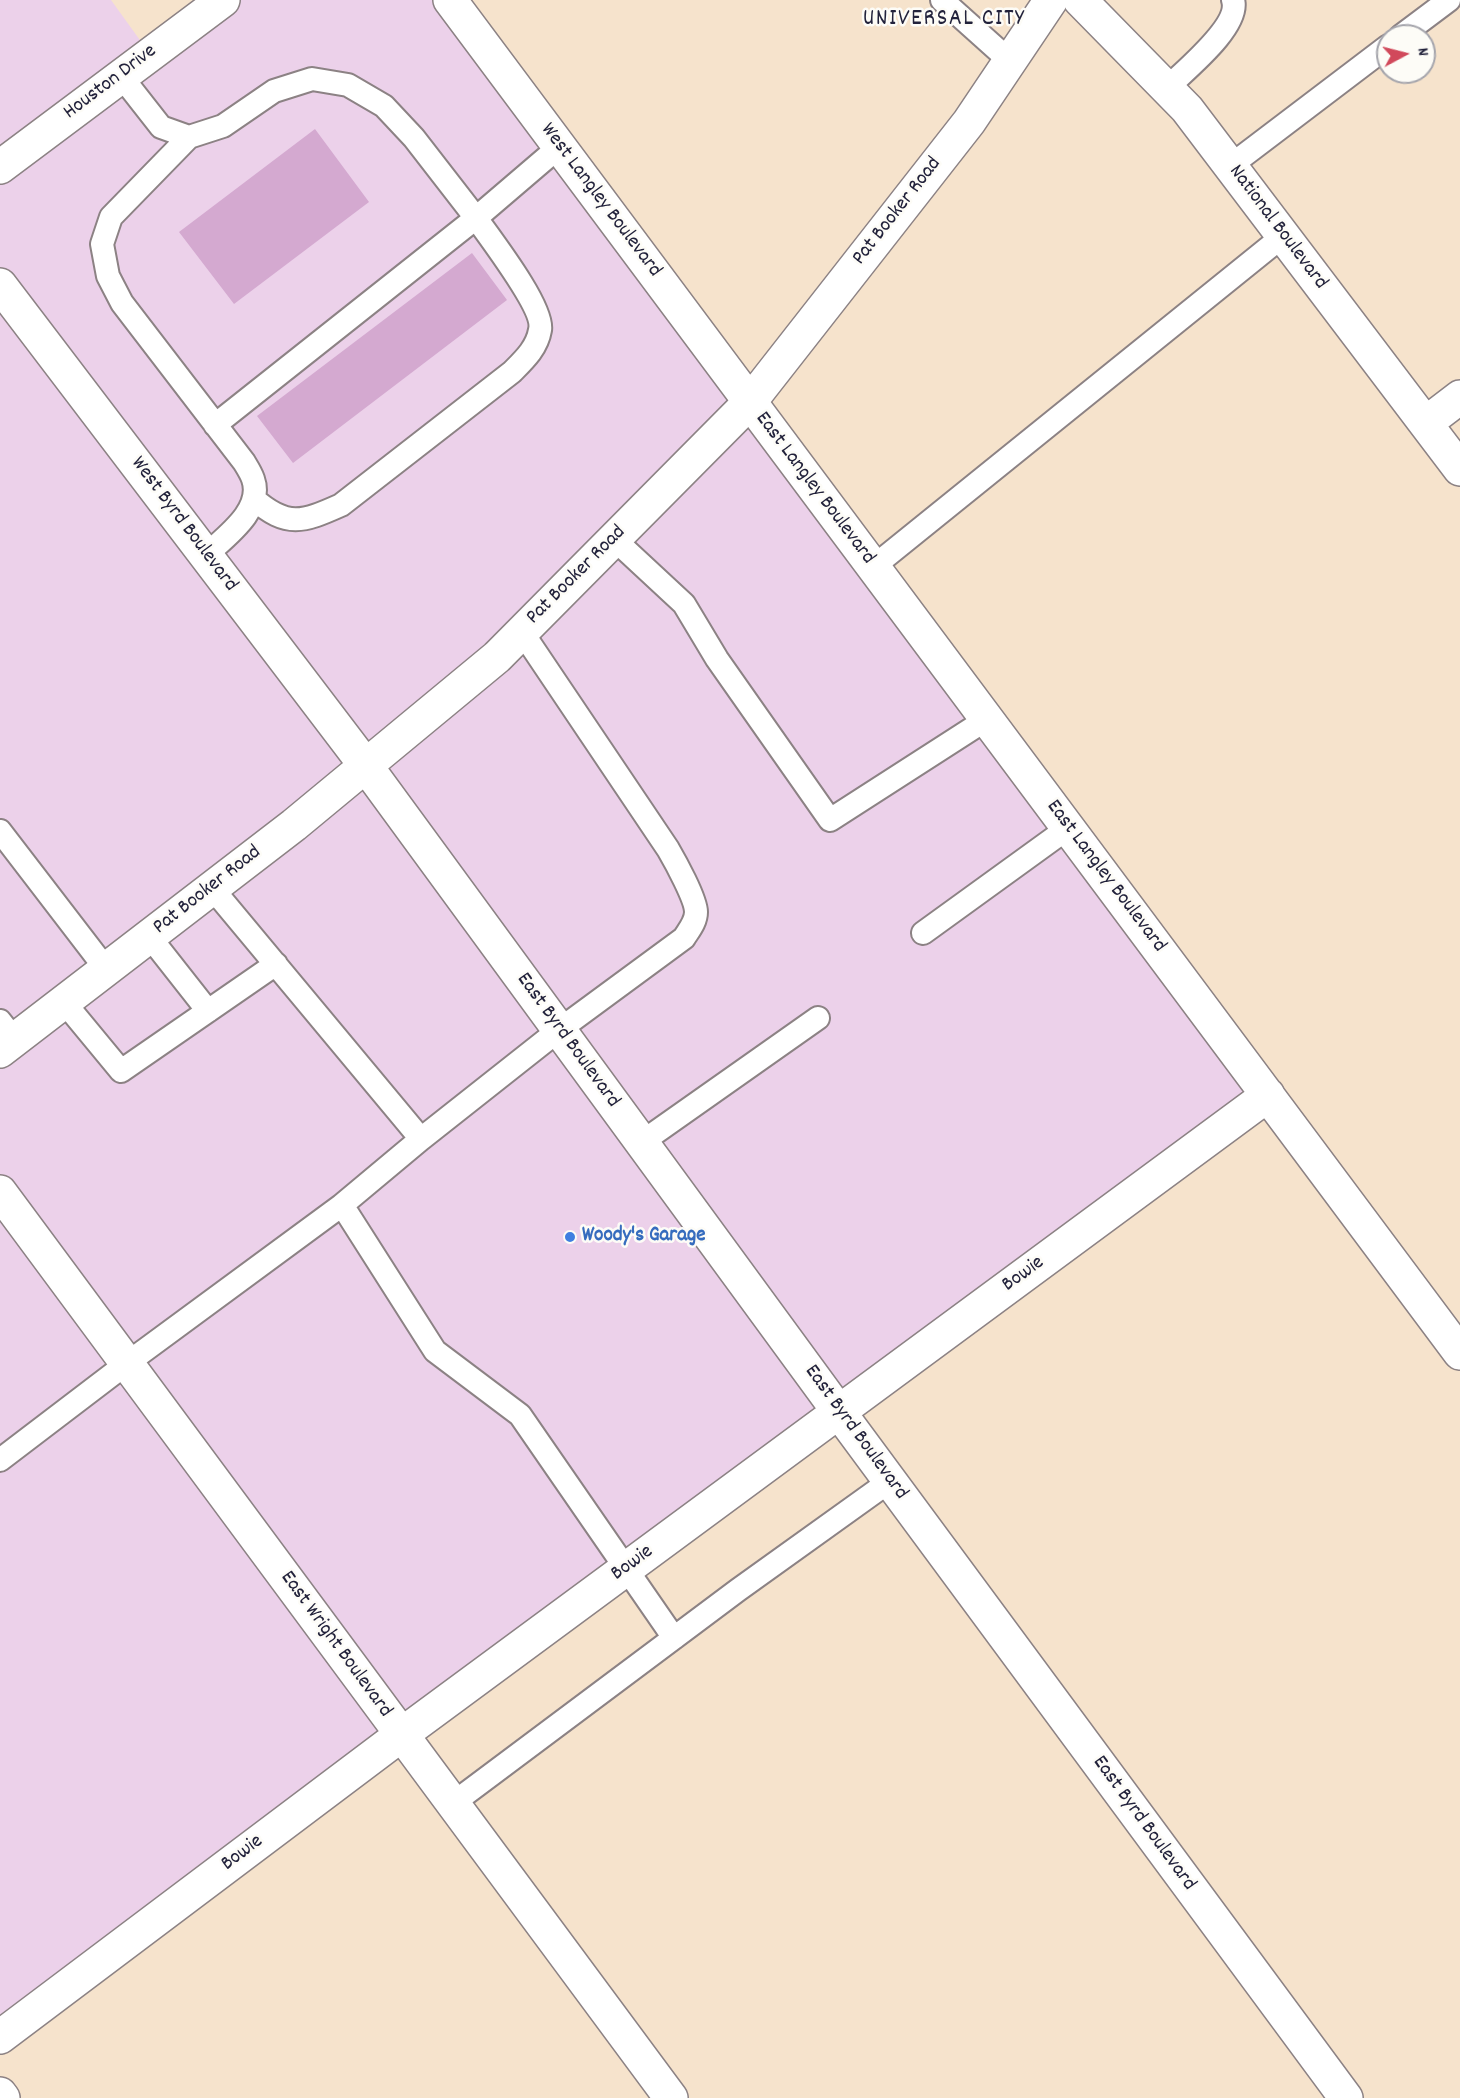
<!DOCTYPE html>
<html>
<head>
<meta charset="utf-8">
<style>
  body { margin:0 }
  #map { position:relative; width:1460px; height:2098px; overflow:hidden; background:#f6e3cc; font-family:Dekko,sans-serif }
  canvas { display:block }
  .north { position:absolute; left:1376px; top:24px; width:60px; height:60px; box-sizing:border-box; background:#fdfcf7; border:2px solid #a5a5ac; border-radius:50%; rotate:83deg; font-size:16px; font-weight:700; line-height:24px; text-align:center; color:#22223b }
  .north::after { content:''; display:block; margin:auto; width:21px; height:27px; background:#d1495b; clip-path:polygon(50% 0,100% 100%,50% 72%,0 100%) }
</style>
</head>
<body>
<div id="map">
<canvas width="1460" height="2098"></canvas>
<div class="north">N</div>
</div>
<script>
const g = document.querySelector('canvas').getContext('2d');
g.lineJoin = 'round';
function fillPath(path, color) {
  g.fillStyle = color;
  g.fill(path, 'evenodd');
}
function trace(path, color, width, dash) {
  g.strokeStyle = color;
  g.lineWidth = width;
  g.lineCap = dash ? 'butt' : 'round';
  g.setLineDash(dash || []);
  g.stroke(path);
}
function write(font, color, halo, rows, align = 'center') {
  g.font = font + ' Dekko,sans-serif';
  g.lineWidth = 5;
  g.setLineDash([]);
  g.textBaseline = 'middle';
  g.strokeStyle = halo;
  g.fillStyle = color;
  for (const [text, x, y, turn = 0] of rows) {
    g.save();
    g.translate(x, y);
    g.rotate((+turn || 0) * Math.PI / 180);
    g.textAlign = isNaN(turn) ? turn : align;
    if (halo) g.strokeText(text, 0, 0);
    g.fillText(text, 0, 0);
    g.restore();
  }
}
const built = new Path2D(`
  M0,0H111L150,54L223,0H450L1268,1095L0,2037Z`);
const building = new Path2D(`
  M315,129L369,202L234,304L179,232Z
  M472,253L507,300L293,463L257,416Z`);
const lane = new Path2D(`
  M942,0L1010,61
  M1401,36L1449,0
  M121,76L161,127L189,137L223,126L274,91L312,79L348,85L384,106L414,138L476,218L559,147
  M1167,88C1184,71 1241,26 1233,0
  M189,137L111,217L102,244L108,276L122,303L244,462C247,467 251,473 253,479C264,510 225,537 206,555
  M1230,166L1388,46
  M215,425L476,218C490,238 545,309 540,330C537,348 524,360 512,372L341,505C303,522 287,528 254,499
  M614,539L684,604L717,659L830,820L987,719
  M873,567L1283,236
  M522,632L668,849C675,861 696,899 696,912C696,922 689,930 684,938L559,1030L421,1139L342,1205L435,1351L520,1415L674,1638
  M0,831L106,969
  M212,888L421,1139
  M923,933L1068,828
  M149,936L208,1011
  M64,1002L121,1071L276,964
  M0,1021L15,1040
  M642,1142L818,1018
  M0,1460L126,1364L342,1205
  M452,1804L738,1590L890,1481`);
const street = new Path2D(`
  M450,0L1460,1353
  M1080,0L1187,109L1460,469
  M0,167L223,0
  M1426,423L1460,397
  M366,766L839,1412L1346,2098
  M0,1192L671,2098
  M0,2037L401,1735L1268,1095
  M0,2094L3,2098`);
const secondary = new Path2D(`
  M0,285L366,766
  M0,1051L294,825L497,657L749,403L969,122L1051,0`);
const markers = [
  [570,1237,6,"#3f7fe0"]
];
const streetNames = [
  ["Houston Drive",111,83,-37],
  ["West Langley Boulevard",600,201,53],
  ["Pat Booker Road",898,212,-52],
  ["National Boulevard",1277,228,53],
  ["East Langley Boulevard",814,489,53],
  ["West Byrd Boulevard",183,525,53],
  ["Pat Booker Road",577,576,-45],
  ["East Langley Boulevard",1105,877,53],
  ["Pat Booker Road",208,891,-38],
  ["East Byrd Boulevard",567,1041,54],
  ["Bowie",1024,1275,-36],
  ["East Byrd Boulevard",855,1433,54],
  ["Bowie",633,1564,-36],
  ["East Wright Boulevard",335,1645,54],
  ["East Byrd Boulevard",1143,1824,54],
  ["Bowie",243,1854,-37]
];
const shopNames = [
  ["Woody's Garage",582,1237]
];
const quarterNames = [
  ["UNIVERSAL CITY",944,21]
];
fillPath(built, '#ecd1ea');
fillPath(building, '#d4a9d0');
trace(lane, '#8c8284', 26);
trace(street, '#8c8284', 36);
trace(secondary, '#8c8284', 36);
trace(lane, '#fff', 22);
trace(street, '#fff', 33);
trace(secondary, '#fff', 33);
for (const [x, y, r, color] of markers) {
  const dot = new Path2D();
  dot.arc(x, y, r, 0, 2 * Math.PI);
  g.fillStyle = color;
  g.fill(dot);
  trace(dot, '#fdfcf7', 2);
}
write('21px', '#22223b', '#fdfcf7', streetNames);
write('bold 21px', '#366cbe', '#fdfcf7', shopNames, 'left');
g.letterSpacing = '1.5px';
write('24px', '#22223b', '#fdfcf7', quarterNames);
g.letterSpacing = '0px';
</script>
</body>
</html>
